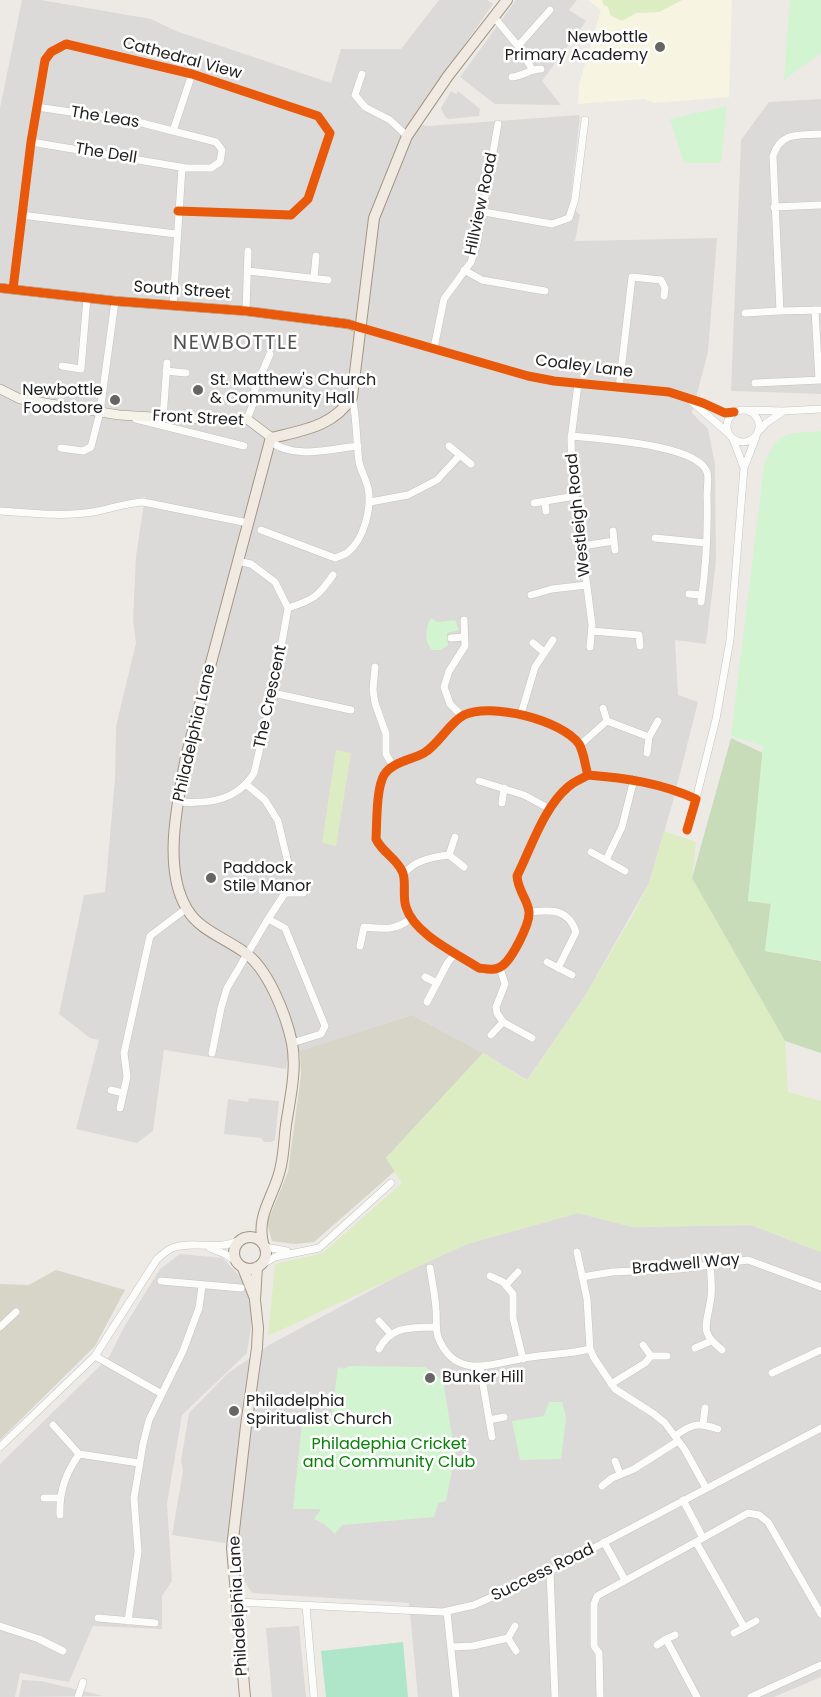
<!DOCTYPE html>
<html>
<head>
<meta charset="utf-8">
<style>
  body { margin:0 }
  canvas { display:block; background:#edeae6 }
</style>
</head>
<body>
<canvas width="821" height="1697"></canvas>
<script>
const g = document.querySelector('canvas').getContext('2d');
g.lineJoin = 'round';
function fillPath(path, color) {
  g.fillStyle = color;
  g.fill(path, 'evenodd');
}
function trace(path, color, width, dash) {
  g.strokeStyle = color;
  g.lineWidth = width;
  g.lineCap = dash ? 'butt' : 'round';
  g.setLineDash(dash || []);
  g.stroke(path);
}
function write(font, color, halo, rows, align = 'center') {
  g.font = font + ' Poppins,sans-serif';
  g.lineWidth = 5;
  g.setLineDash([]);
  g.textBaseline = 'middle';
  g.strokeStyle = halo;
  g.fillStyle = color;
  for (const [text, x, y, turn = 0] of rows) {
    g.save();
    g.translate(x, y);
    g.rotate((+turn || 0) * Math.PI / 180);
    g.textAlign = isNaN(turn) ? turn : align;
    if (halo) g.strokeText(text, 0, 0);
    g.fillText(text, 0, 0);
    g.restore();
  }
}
const residential = new Path2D(`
  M22,0H41L151,19L176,31L331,83L341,49H401L439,0H487L493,4L410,123L428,126L580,115L570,205L580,215L575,241L717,238L708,352L692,413L708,429L715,464L716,561L706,644L675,640L678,695L698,702L672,805L649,883L585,996L527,1080L483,1053L412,1015L301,1051L287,1061L286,1069L164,1050L153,1131L137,1143L76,1129L99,1040L90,1038L59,1014L84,895L105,892L115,779L116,726L136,643L133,620L136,556L145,497L67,514L0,508V108Z
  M516,0H577L569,10L586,21L542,81L561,105L495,104L460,77Z
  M821,99V394L731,391L741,140L769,102Z
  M578,1213L633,1227L751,1225L821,1252V1677L774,1697H418L409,1603L252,1593L241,1576L237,1557L238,1545L172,1535L183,1471L181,1461L189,1413L228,1373L269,1345L405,1272L467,1244Z
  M180,1254L223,1258L247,1284L252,1320L247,1353L182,1415L167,1504L172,1581L162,1596V1629L93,1626L69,1682L20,1673L15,1697H0V1464L109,1357L124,1327L160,1269Z
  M299,1626L306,1697H272L266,1628Z
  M22,1680L41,1681L104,1696L19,1697Z`);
const education = new Path2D(`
  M588,0H732L729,97L655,103L644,99L578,104L579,85L601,10Z`);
const religious = new Path2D(`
  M451,91L456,94L458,91L480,109L479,116L449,119L445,117L441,108Z
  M237,873L238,879L243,878L246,906L228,894L225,898L223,881L229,880L228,874Z
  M249,1098L279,1101L275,1140L271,1142H264L261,1138L224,1134L228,1099L248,1102Z`);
const construction = new Path2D(`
  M412,1015L483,1053L386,1158L395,1171L314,1242L295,1244L272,1241L267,1223L288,1172L301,1075L300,1051Z
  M56,1270L125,1290L95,1346L0,1440V1284L29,1285Z`);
const grass = new Path2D(`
  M602,0H682L659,12L636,13L622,21L610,15L608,7L603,4Z
  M336,750L351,753L336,846L322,843Z
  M664,831L696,842L692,878L785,1041L788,1092L821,1101V1252L751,1225L633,1227L578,1213L467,1244L268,1336L275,1264L323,1253L402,1183L386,1158L483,1053L527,1081L585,996L634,913L649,883Z`);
const forest = new Path2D(`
  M731,738L763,753L748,901L771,903L765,951L821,961V1053L785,1041L692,878Z`);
const park = new Path2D(`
  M790,0H821V53L784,80Z
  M727,106L721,163H684L670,119Z
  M821,431V960L765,951L771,904L748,901L763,746L731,736L764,466C777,430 786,434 821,431Z
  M431,618L438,622L455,620L459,630L447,633L448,645L441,650H432C424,642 425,627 431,618Z
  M349,1366L425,1367L443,1380L455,1455L446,1501L438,1503L434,1517L342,1525L335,1534L324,1524L314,1519L321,1509H293L302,1423L330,1427L338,1367L344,1369Z
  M549,1402H562L566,1418L561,1459L520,1460L512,1421L544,1416Z`);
const pitch = new Path2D(`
  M403,1642L408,1697H326L321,1651Z`);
const street = new Path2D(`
  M494,17L518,46L532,69
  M518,46L550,10
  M362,74L355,95L365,107L390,120L407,136
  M512,77C523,76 530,69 541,69
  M37,107L138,122L173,131
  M821,134C798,136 781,131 773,156L780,311L821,310
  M31,142L186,168H211L220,162L222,150L216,142L173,131L192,74
  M774,207L821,205
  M484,212L552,224L569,218L575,199L585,120
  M21,215L176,234
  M464,270L482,280L545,291
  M248,271L328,280
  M314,278L316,256
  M13,289L31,142L45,60L51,52L66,44L192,74L318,116L330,133L308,199L291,215L178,211
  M173,305L182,167
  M815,310L819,380
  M246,311L248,251
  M745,313L780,311
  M362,329L434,348L528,376L554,381L669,392L703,403L725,413L734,412
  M434,348L444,299L471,262L477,243L498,124
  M62,366L81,369L87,298
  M166,371L186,373
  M755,383L821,380
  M578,384L571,439L572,472L592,625L590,647
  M619,388L632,277L661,280L665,288L664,296
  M691,401L728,433
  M727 426a16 16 0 1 1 32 0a16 16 0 1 1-32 0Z
  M749,410L784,411L821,409
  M163,418L167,363
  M136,419L244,446
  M247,419L253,404L255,389L270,354
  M759,431L766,423L784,411
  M571,436C598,439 697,444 707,472C709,478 707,488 707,495C708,530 706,567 701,602
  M733,439L744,468
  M270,441C294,460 329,449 358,446
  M449,446L471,464
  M61,448L83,451L91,447L100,412L115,301
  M370,502L408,495L437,480L460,455
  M545,502L546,511
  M534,503L575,496
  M0,511C31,513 62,517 93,512C110,509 126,503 143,502L248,523
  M261,530L335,558C339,556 345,555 348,552C364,539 372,508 368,488C366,479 361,471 359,462C356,440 357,418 352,397
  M613,531L614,541
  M655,538L706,543
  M582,546L614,541L615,550
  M689,594L702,595
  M531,595L552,589L587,585
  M288,608C313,600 318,597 333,575
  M592,631L639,635L640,646
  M451,638L464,637
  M533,643L544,652
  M375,667L373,690L375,703L386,734V754L393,766
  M273,693L351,710
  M603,708L607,721L649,737
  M521,714L535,667L553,640
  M462,716L450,704L444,687L449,671L465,646L464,620
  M580,745L607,721
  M647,753L649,737L658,721
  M588,775C581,779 573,782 568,787C544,807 531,848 517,876C518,891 528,900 529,912C530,924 512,959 502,966C495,971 487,969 479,968C456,953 414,934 406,907C402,896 407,879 402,871C396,858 382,852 376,839C377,823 376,789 384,775C392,762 411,760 424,753C439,744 449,723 464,715C490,702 562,720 579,744C584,752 585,766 588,775C626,778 661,783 696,799L687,830
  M479,781L524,795L550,809
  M247,785L265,800L278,821L288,863
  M696,799L716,719L730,640L744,468L756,437
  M178,802C208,804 237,801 254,773L273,693L288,608L275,582L251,564L237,561
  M502,803L504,788
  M591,852L625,871
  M449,855L455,837
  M606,860L622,827L634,779
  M404,874C415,860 432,857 449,855L464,867
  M529,912C551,910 568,908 576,932L558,968
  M268,919L285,893H303
  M360,946L364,927C384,929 396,931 411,918
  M547,962L572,975
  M500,968L505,984L496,1007L497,1013L503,1022L532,1038
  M425,977L437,983
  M427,1002L448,962L456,953
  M491,1035L503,1022
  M212,1053L221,1008L227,988L268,919L285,928L325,1026L321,1034L292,1043
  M111,1090L123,1093
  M120,1108L127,1077L124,1053L150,936L187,908
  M265,1247L287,1251
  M210,1248L225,1254L236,1261
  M577,1252L587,1299L590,1349L594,1358L615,1389L654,1414L665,1423L685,1450L706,1488
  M710,1264C711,1277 713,1291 710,1303C706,1328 700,1332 722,1350
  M261,1265L275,1257L319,1248L391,1183
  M430,1268C432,1281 435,1295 436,1309C437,1319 435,1327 438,1337C456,1383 495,1362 531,1357C551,1354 570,1354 590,1349
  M490,1276L503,1282L513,1294V1318L523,1359
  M582,1277L612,1272L679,1269L748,1260L821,1287
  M161,1281L241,1288
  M506,1285L518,1272
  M379,1321L390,1333
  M0,1327L16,1312
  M643,1345L651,1356H667
  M695,1348L711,1341
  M379,1349C392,1325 411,1328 436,1327
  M95,1356L162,1394
  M480,1367L492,1437
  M772,1373L821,1350
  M611,1384L645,1363L651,1356
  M489,1420L504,1417
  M703,1424L705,1408
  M53,1425L79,1454L139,1463
  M675,1436C692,1424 697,1422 718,1429
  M0,1447L95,1356L157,1259C162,1255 167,1250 172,1248C194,1240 217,1251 238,1241
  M615,1461L620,1474
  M602,1486L612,1478L634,1469L678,1441
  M44,1498H59
  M60,1515C59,1491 66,1473 79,1454
  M703,1538L748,1513L759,1515L768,1522L821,1614
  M604,1542L625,1580
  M696,1542L744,1627
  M550,1571L555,1697
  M237,1602L443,1612L474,1605L550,1571L821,1428
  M306,1606L314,1697
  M447,1612L456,1697
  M98,1618L155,1623
  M128,1621L138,1552L134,1498L143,1444L149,1420L183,1351L199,1308L202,1286
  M0,1626L39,1639L63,1651
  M515,1626L508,1638L516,1651
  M734,1633L756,1621
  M666,1639L675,1635
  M657,1645L666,1639L697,1697
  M452,1647L473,1646L508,1638
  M78,1697L83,1682
  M600,1697L599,1653L594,1646V1604L597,1596L703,1538L683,1500
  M751,1697L821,1665`);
const secondary = new Path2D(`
  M0,288L115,301L246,311L348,324L362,329
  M0,389L20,399L119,415L187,419H247L272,438`);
const primary = new Path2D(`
  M234 1253a16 16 0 1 1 32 0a16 16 0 1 1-32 0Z
  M263,1243C256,1215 274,1196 280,1170C284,1155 284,1139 286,1125C290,1098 297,1070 292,1043C286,1015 268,968 244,952C225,938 199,930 187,909C162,868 178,801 186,757L270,441L272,438C304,430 334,426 352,397L374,218L407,136L448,76L507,0
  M243,1268L254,1296
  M245,1697L232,1548L246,1426L257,1348L258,1328L255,1300L257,1267`);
const cycleway = new Path2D(`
  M0,288L115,301L246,311L348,324L528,376L554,381L669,392L703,403L725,413L734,412
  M13,289L31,142L45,60L51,52L66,44L192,74L318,116L330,133L308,199L291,215L178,211
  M588,775C581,779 573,782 568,787C544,807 531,848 517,876C518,891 528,900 529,912C530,924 512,959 502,966C495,971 487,969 479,968C456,953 414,934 406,907C402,896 407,879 402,871C396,858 382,852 376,839C377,823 376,789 384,775C392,762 411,760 424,753C439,744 449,723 464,715C490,702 562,720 579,744C584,752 585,766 588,775C626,778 661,783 696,799L687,830`);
const markers = [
  [660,47,6,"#666564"],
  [198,390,6,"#666564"],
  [115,400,6,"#666564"],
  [211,878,6,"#666564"],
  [430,1378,6,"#666564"],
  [234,1411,6,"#666564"]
];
const poiNames = [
  ["Newbottle",648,38,"right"],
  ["Primary Academy",648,56,"right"],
  ["St. Matthew's Church",210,381],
  ["& Community Hall",210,399],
  ["Newbottle",103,391,"right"],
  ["Foodstore",103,409,"right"],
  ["Paddock",223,869],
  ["Stile Manor",223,887],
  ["Bunker Hill",442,1378],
  ["Philadelphia",246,1402],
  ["Spiritualist Church",246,1420]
];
const streetNames = [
  ["Cathedral View",182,59,15],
  ["The Leas",105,118,9],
  ["The Dell",106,154,9],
  ["Hillview Road",482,204,-78],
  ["South Street",182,291,4],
  ["Coaley Lane",584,367,7],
  ["Front Street",198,419,3],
  ["Westleigh Road",579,515,-96],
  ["The Crescent",271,697,-78],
  ["Philadelphia Lane",195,733,-77],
  ["Bradwell Way",686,1265,-5],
  ["Success Road",543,1573,-26],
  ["Philadelphia Lane",239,1606,-93]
];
const parkNames = [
  ["Philadephia Cricket",389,1445],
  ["and Community Club",389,1463]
];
const quarterNames = [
  ["NEWBOTTLE",236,344]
];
fillPath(residential, '#dcdad8');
fillPath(education, '#f7f4e1');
fillPath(religious, '#dbdad8');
fillPath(construction, '#d7d5c7');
fillPath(grass, '#dcecc3');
fillPath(forest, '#c9dcba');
fillPath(park, '#d3f4d0');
fillPath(pitch, '#afe6ca');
trace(street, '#c5c4c2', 8);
trace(secondary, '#97967e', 10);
trace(primary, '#a39682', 12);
trace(street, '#fcfcfb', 7);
trace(secondary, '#f4f2e9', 9);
trace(primary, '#f1eae3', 10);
trace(cycleway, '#e8590c', 9);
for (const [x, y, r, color] of markers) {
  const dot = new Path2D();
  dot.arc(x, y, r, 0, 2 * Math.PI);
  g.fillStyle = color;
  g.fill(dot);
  trace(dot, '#fff', 2);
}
write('16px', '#1e1e1e', '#fff', poiNames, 'left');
write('16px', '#1e1e1e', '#fff', streetNames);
write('16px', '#068206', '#fff', parkNames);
g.letterSpacing = '1.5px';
write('20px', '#515151', '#fff', quarterNames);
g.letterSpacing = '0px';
</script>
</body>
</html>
